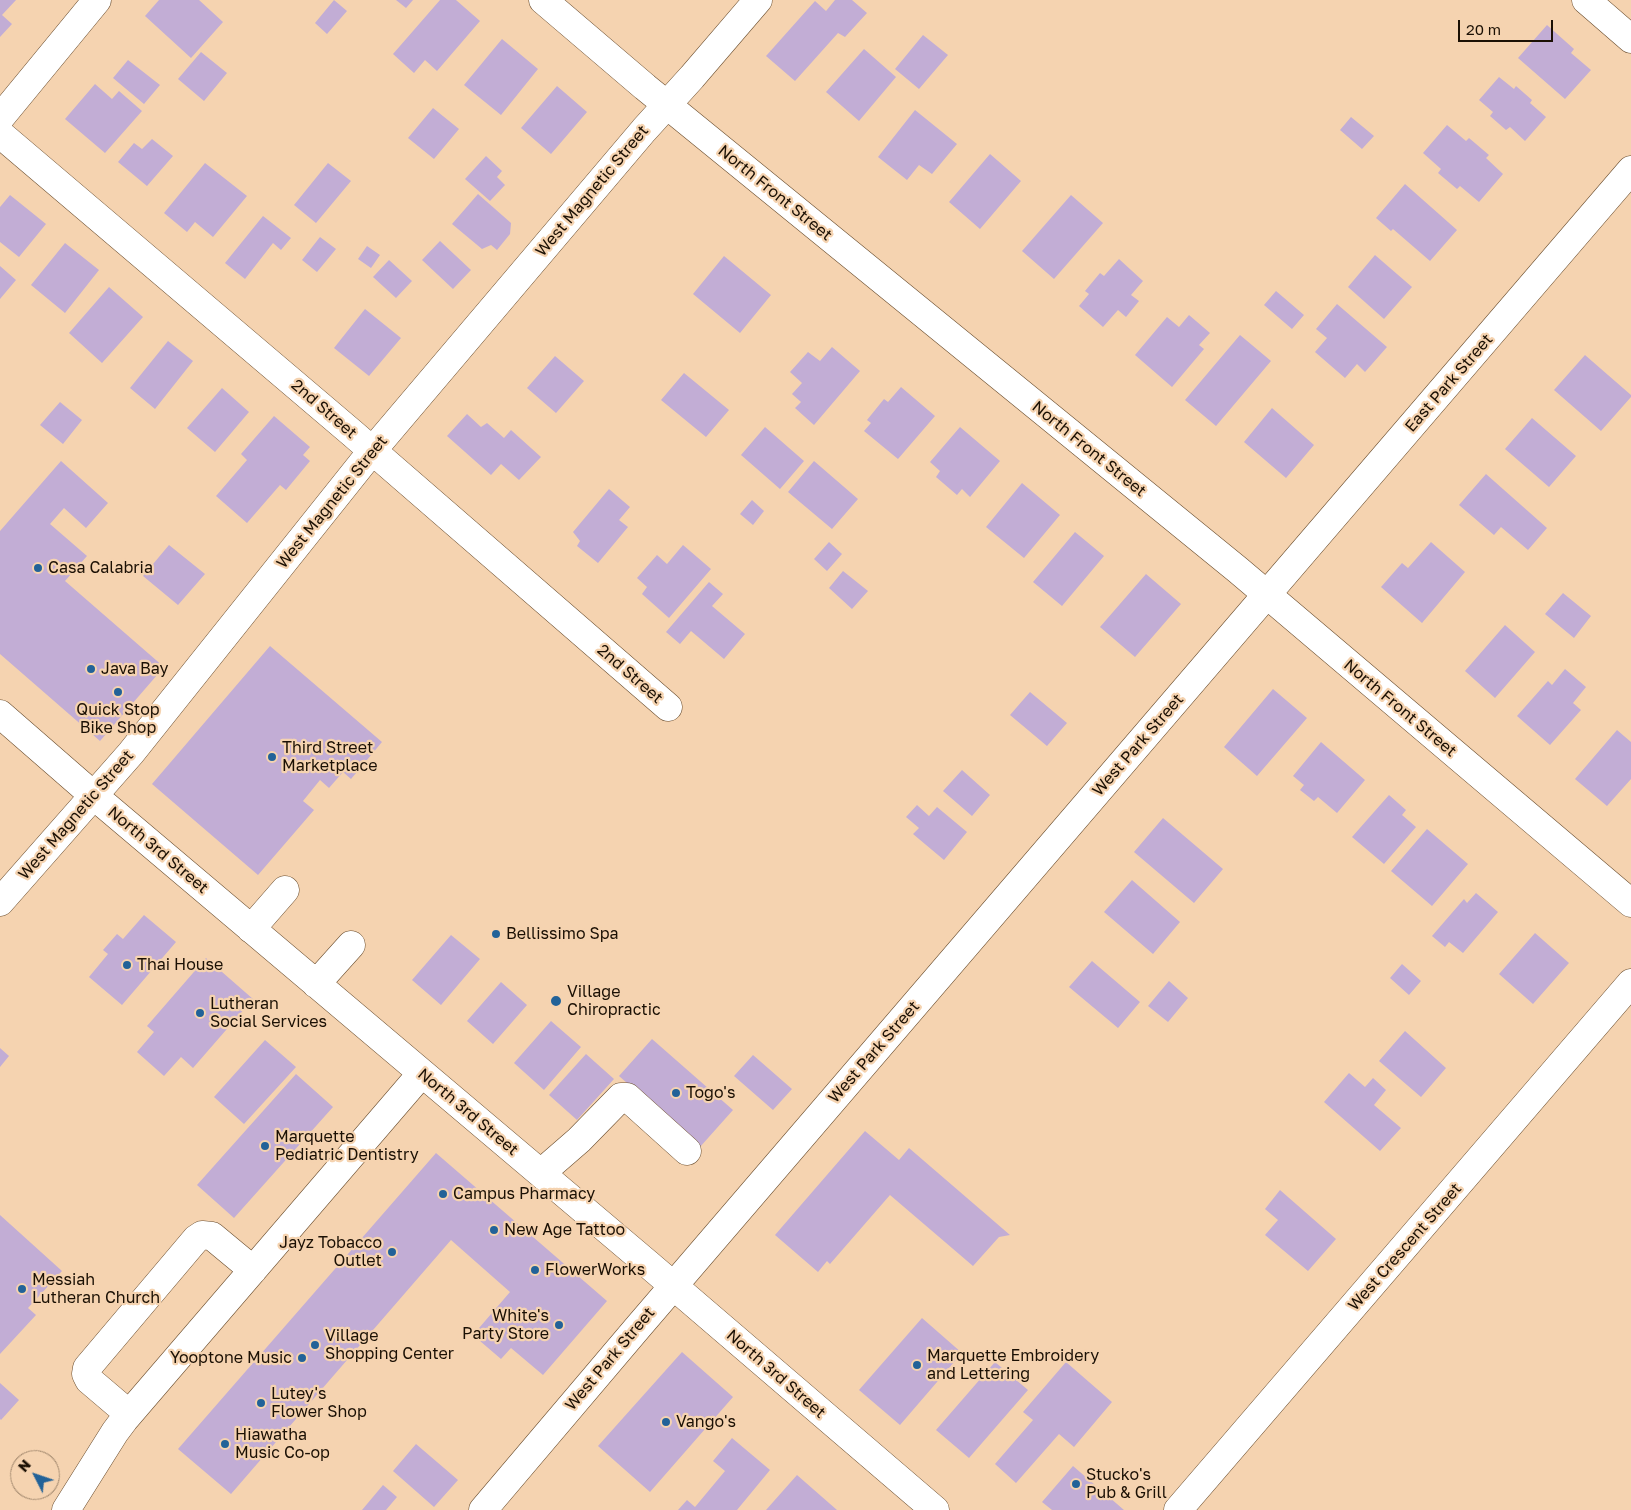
<!DOCTYPE html>
<html>
<head>
<meta charset="utf-8">
<style>
  body { margin:0 }
  #map { position:relative; width:1631px; height:1510px; overflow:hidden; background:#f5d3b0; font-family:"Golos Text",sans-serif }
  canvas { display:block }
  .north { position:absolute; left:10px; top:1450px; width:50px; height:50px; box-sizing:border-box; background:#f5d3b0; border:1px solid #9e856b; border-radius:50%; rotate:311deg; font-size:14px; font-weight:700; line-height:20px; text-align:center; color:#1b1004 }
  .north::after { content:''; display:block; margin:auto; width:18px; height:22px; background:#226298; clip-path:polygon(50% 0,100% 100%,50% 72%,0 100%) }
  .scale { position:absolute; left:1458px; top:20px; width:95px; height:22px; box-sizing:border-box; border:2px solid #1b1004; border-top:0; padding-left:6px; font-size:15px; line-height:18px; white-space:nowrap; color:#1b1004; -webkit-text-stroke:4px #f5d3b0; paint-order:stroke }
</style>
</head>
<body>
<div id="map">
<canvas width="1631" height="1510"></canvas>
<div class="north">N</div>
<div class="scale">20 m</div>
</div>
<script>
const g = document.querySelector('canvas').getContext('2d');
g.lineJoin = 'round';
function fillPath(path, color) {
  g.fillStyle = color;
  g.fill(path, 'evenodd');
}
function trace(path, color, width, dash) {
  g.strokeStyle = color;
  g.lineWidth = width;
  g.lineCap = dash ? 'butt' : 'round';
  g.setLineDash(dash || []);
  g.stroke(path);
}
function write(font, color, halo, rows, align = 'center') {
  g.font = font + ' "Golos Text",sans-serif';
  g.lineWidth = 4.5;
  g.setLineDash([]);
  g.textBaseline = 'middle';
  g.strokeStyle = halo;
  g.fillStyle = color;
  for (const [text, x, y, turn = 0] of rows) {
    g.save();
    g.translate(x, y);
    g.rotate((+turn || 0) * Math.PI / 180);
    g.textAlign = isNaN(turn) ? turn : align;
    if (halo) g.strokeText(text, 0, 0);
    g.fillText(text, 0, 0);
    g.restore();
  }
}
const building = new Path2D(`
  M0,0H16L2,15L12,24L0,37Z
  M159,0H199L223,22L191,58L145,16Z
  M334,0L347,11L327,34L315,23Z
  M396,0H413L406,8Z
  M440,0H456L480,21L437,71L425,60L414,73L393,54Z
  M835,0H852L867,13L845,37L838,33L795,81L766,56L815,1L826,11Z
  M1547,25L1574,49L1571,53L1591,70L1565,99L1518,58Z
  M923,35L948,55L919,89L895,69Z
  M502,39L538,69L501,115L464,85Z
  M864,49L896,77L859,121L826,92Z
  M201,52L227,73L204,101L178,79Z
  M128,60L160,85L144,104L113,78Z
  M1499,77L1514,89L1516,86L1532,100L1530,103L1546,117L1525,141L1510,127L1506,130L1490,116L1493,112L1479,100Z
  M95,84L112,99L119,91L142,111L105,153L65,119Z
  M557,86L587,112L551,154L521,128Z
  M433,108L459,129L434,159L408,138Z
  M915,110L957,144L932,174L919,165L907,180L878,157Z
  M1351,117L1374,136L1362,149L1340,130Z
  M1447,125L1466,141L1469,138L1489,155L1486,158L1503,174L1479,202L1460,186L1457,189L1438,173L1441,169L1423,153Z
  M152,139L173,156L147,186L118,162L134,143L142,149Z
  M990,154L1021,181L980,229L949,202Z
  M486,156L502,171L497,177L505,185L490,201L465,179Z
  M205,163L247,196L213,237L195,222L187,232L164,213Z
  M328,163L351,181L316,223L294,205Z
  M1405,184L1457,230L1430,261L1393,229L1391,231L1376,218Z
  M478,194L511,223L510,234L497,250L491,245L482,249L452,224Z
  M10,195L46,224L19,257L0,242V207Z
  M1071,195L1103,223L1054,279L1022,251Z
  M263,216L291,238L281,250L273,243L245,279L225,263Z
  M320,237L336,249L317,272L302,260Z
  M440,241L471,270L453,289L422,260Z
  M65,243L99,270L65,313L31,285Z
  M367,246L380,255L371,268L358,259Z
  M1375,255L1412,287L1384,319L1348,287Z
  M724,256L771,295L740,333L693,294Z
  M1119,259L1143,281L1131,295L1139,301L1126,317L1118,310L1103,327L1079,306L1089,294L1085,291L1100,273L1104,276Z
  M389,260L412,281L396,298L373,277Z
  M0,266L16,280L0,299Z
  M109,287L143,317L102,363L69,333Z
  M1276,291L1304,315L1292,329L1264,305Z
  M1337,304L1387,347L1365,372L1357,364L1345,378L1315,352L1327,338L1316,329Z
  M365,309L401,338L369,376L334,348Z
  M1189,315L1210,333L1199,345L1204,349L1172,387L1135,355L1167,317L1179,327Z
  M1240,335L1271,361L1216,426L1185,400Z
  M168,341L193,361L155,409L130,388Z
  M832,347L860,371L814,425L795,408L801,402L792,394L802,383L790,372L808,352L820,361Z
  M1585,355L1631,395V397L1601,431L1554,390Z
  M555,356L584,381L556,413L527,388Z
  M684,373L729,410L706,437L661,400Z
  M901,387L935,416L898,459L864,431L871,423L867,420L884,399L888,402Z
  M222,388L249,412L215,452L187,428Z
  M60,402L82,420L63,444L40,425Z
  M1272,408L1314,445L1286,478L1244,442Z
  M467,414L481,427L487,423L504,438L511,430L541,457L519,480L501,464L491,475L447,436Z
  M274,416L310,447L303,455L310,461L286,490L280,485L247,523L216,496L247,460L241,454Z
  M1532,418L1576,456L1549,487L1505,449Z
  M765,427L804,461L780,489L741,455Z
  M960,427L1000,461L970,497L962,489L957,495L936,477L940,471L930,462Z
  M61,461L108,503L86,528L64,508L50,524L87,556L65,581L164,667L100,741L0,654V531Z
  M814,461L858,499L832,529L788,492Z
  M1486,474L1547,528L1528,550L1501,527L1494,535L1459,505Z
  M1022,483L1060,515L1024,558L986,527Z
  M609,489L630,507L619,520L628,527L598,563L577,546L580,541L573,532Z
  M752,500L764,511L753,525L740,514Z
  M1075,532L1104,556L1062,606L1033,582Z
  M829,542L842,554L827,571L814,559Z
  M1431,542L1465,572L1422,623L1381,587L1402,563L1408,568Z
  M169,545L205,574L178,605L143,576Z
  M683,545L711,569L669,618L642,594L647,587L637,578L657,555L667,564Z
  M843,571L868,591L852,609L829,588Z
  M1146,574L1181,604L1135,657L1100,627Z
  M709,582L723,594L712,606L745,634L724,659L691,631L680,644L666,632Z
  M1563,593L1591,616L1574,638L1545,614Z
  M1505,625L1535,652L1495,698L1465,671Z
  M270,646L382,742L351,779L343,772L329,788L320,780L303,801L314,810L258,875L152,784Z
  M1565,669L1586,687L1573,703L1581,710L1550,745L1517,716L1548,681L1552,685Z
  M1273,689L1307,718L1257,776L1224,747Z
  M1030,692L1067,723L1047,746L1010,715Z
  M1617,730L1631,742V779L1607,806L1575,779Z
  M1321,742L1365,780L1337,813L1318,797L1314,801L1300,790L1304,785L1293,776Z
  M962,770L990,795L972,816L943,791Z
  M1389,795L1406,810L1402,815L1416,827L1384,864L1352,837Z
  M917,805L929,816L937,807L967,832L944,860L913,834L919,828L906,817Z
  M1163,818L1223,869L1194,903L1134,852Z
  M1427,829L1468,864L1432,906L1391,871Z
  M1132,880L1180,922L1153,954L1104,912Z
  M1476,893L1498,912L1463,953L1449,942L1445,947L1432,936L1464,899L1467,903Z
  M144,915L176,942L122,1005L89,977L108,954L103,950L117,934L123,939Z
  M1535,933L1569,963L1533,1004L1499,974Z
  M451,935L480,959L441,1005L412,980Z
  M206,958L253,999L193,1068L181,1057L164,1076L137,1052L154,1032L147,1026Z
  M1092,961L1140,1002L1118,1028L1069,987Z
  M1402,964L1421,981L1409,995L1390,978Z
  M1169,981L1188,998L1168,1022L1148,1006Z
  M501,982L527,1005L493,1044L467,1021Z
  M551,1021L581,1047L544,1090L514,1063Z
  M1405,1031L1446,1068L1421,1097L1379,1061Z
  M652,1039L733,1110L700,1147L619,1076Z
  M265,1040L296,1067L244,1124L214,1097Z
  M0,1048L9,1056L0,1067Z
  M586,1054L614,1079L577,1120L549,1095Z
  M753,1055L792,1089L773,1110L734,1076Z
  M1349,1073L1365,1087L1373,1078L1386,1090L1374,1105L1401,1128L1380,1151L1324,1102Z
  M296,1074L333,1107L234,1218L197,1185Z
  M865,1131L899,1160L909,1148L1010,1235L999,1237L973,1266L890,1195L830,1264L827,1261L818,1272L775,1235Z
  M436,1153L607,1301L543,1375L511,1348L501,1359L473,1335L510,1292L451,1240L231,1494L178,1449Z
  M1280,1190L1336,1239L1308,1271L1265,1235L1278,1220L1265,1209Z
  M0,1215L62,1271L28,1308L36,1315L0,1354Z
  M922,1318L962,1353L900,1425L859,1390Z
  M682,1352L733,1397L650,1492L598,1446Z
  M995,1362L1028,1390L969,1458L936,1430Z
  M1066,1362L1112,1402L1074,1447L1059,1434L1016,1483L995,1464L1033,1420L1023,1412Z
  M0,1383L19,1400L1,1420L0,1419Z
  M732,1438L770,1470L737,1510H678L687,1500L695,1507L725,1471L713,1461Z
  M416,1444L458,1480L434,1507L393,1471Z
  M1073,1466L1124,1510H1052L1042,1502Z
  M797,1475L837,1510H766Z
  M383,1485L397,1497L386,1510H362Z`);
const minor = new Path2D(`
  M543,0L645,87L1238,570L1631,903
  M1586,0L1631,39
  M0,118L97,0
  M0,134L352,433L668,707
  M0,714L93,795L648,1264L935,1510
  M0,902L131,753L372,451L644,130L692,77L758,0
  M251,929L285,890
  M316,984L351,945
  M541,1173L579,1140L621,1097H627L687,1151
  M129,1414L89,1380L86,1374L87,1368L196,1239L202,1235L212,1236L253,1270
  M66,1510L115,1432L124,1420L422,1073
  M483,1510L639,1326L1631,170
  M1178,1510L1631,983`);
const markers = [
  [38,568,5,"#226298"],
  [91,669,5,"#226298"],
  [118,692,5,"#226298"],
  [272,757,5,"#226298"],
  [496,934,5,"#226298"],
  [127,965,5,"#226298"],
  [556,1001,6,"#226298"],
  [200,1013,5,"#226298"],
  [676,1093,5,"#226298"],
  [265,1146,5,"#226298"],
  [443,1194,5,"#226298"],
  [494,1230,5,"#226298"],
  [392,1252,5,"#226298"],
  [535,1270,5,"#226298"],
  [22,1289,5,"#226298"],
  [559,1325,5,"#226298"],
  [315,1345,5,"#226298"],
  [302,1358,5,"#226298"],
  [917,1365,5,"#226298"],
  [261,1403,5,"#226298"],
  [666,1422,5,"#226298"],
  [225,1444,5,"#226298"],
  [1076,1484,5,"#226298"]
];
const streetNames = [
  ["West Magnetic Street",592,191,-50],
  ["North Front Street",775,193,39],
  ["East Park Street",1449,383,-49],
  ["2nd Street",324,409,41],
  ["North Front Street",1089,449,39],
  ["West Magnetic Street",332,502,-51],
  ["2nd Street",630,674,41],
  ["North Front Street",1400,708,40],
  ["West Park Street",1138,745,-49],
  ["West Magnetic Street",76,815,-49],
  ["North 3rd Street",158,850,40],
  ["West Park Street",874,1052,-49],
  ["North 3rd Street",468,1112,40],
  ["West Crescent Street",1405,1247,-49],
  ["West Park Street",610,1359,-50],
  ["North 3rd Street",776,1374,41]
];
const poiNames = [
  ["Casa Calabria",48,568],
  ["Java Bay",101,669],
  ["Quick Stop",118,710,"center"],
  ["Bike Shop",118,728,"center"],
  ["Third Street",282,748],
  ["Marketplace",282,766],
  ["Bellissimo Spa",506,934],
  ["Thai House",137,965],
  ["Village",567,992],
  ["Chiropractic",567,1010],
  ["Lutheran",210,1004],
  ["Social Services",210,1022],
  ["Togo's",686,1093],
  ["Marquette",275,1137],
  ["Pediatric Dentistry",275,1155],
  ["Campus Pharmacy",453,1194],
  ["New Age Tattoo",504,1230],
  ["Jayz Tobacco",382,1243,"right"],
  ["Outlet",382,1261,"right"],
  ["FlowerWorks",545,1270],
  ["Messiah",32,1280],
  ["Lutheran Church",32,1298],
  ["White's",549,1316,"right"],
  ["Party Store",549,1334,"right"],
  ["Village",325,1336],
  ["Shopping Center",325,1354],
  ["Marquette Embroidery",927,1356],
  ["and Lettering",927,1374],
  ["Yooptone Music",292,1358,"right"],
  ["Lutey's",271,1394],
  ["Flower Shop",271,1412],
  ["Vango's",676,1422],
  ["Hiawatha",235,1435],
  ["Music Co-op",235,1453],
  ["Stucko's",1086,1475],
  ["Pub & Grill",1086,1493]
];
fillPath(building, '#c2add5');
trace(minor, '#6a4d2e', 29);
trace(minor, '#fff', 28);
for (const [x, y, r, color] of markers) {
  const dot = new Path2D();
  dot.arc(x, y, r, 0, 2 * Math.PI);
  g.fillStyle = color;
  g.fill(dot);
  trace(dot, '#f5d3b0', 2);
}
write('16px', '#1b1004', '#f5d3b0', streetNames);
write('16px', '#1b1004', '#f5d3b0', poiNames, 'left');
</script>
</body>
</html>
